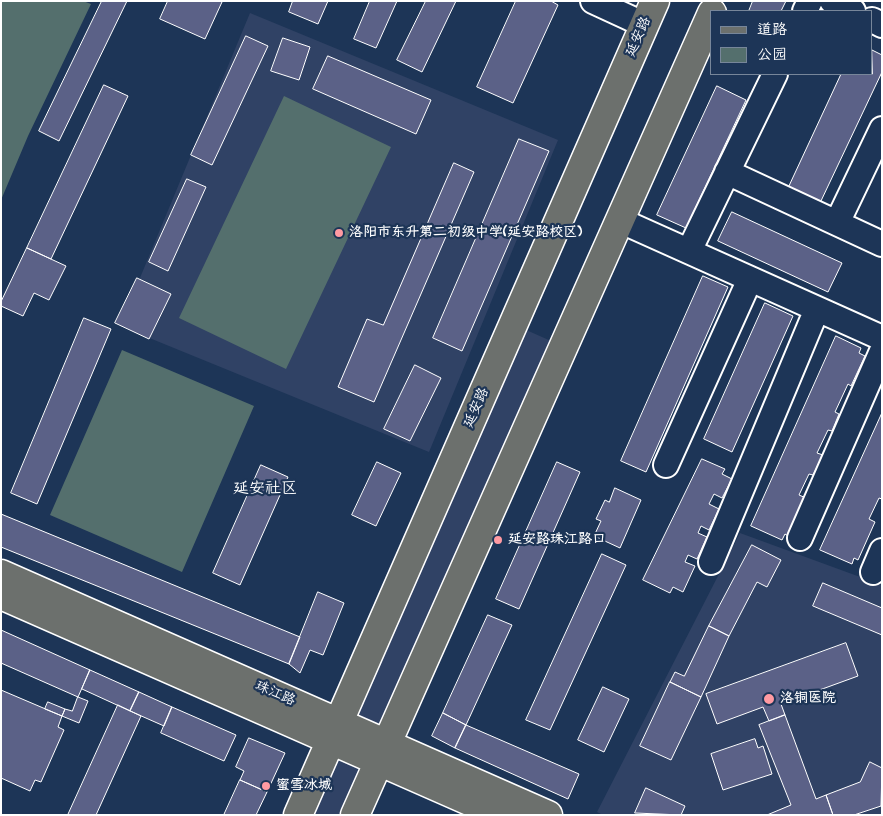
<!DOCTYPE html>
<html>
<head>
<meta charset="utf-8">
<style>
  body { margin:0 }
  #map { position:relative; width:883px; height:816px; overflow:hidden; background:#1d3557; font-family:"Architects Daughter","LXGW WenKai TC",sans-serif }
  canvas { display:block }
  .frame { position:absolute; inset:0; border:2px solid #fff; pointer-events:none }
  .legend { position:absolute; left:710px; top:10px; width:162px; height:65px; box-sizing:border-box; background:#1d3557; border:1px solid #77869a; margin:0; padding:6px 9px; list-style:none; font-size:15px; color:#fff }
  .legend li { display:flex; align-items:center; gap:10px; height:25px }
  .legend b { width:25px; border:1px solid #77869a }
</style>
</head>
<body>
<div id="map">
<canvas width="883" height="816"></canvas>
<div class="frame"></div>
<ul class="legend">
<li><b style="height:6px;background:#6c706d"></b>道路</li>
<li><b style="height:14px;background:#546f6d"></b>公园</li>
</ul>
</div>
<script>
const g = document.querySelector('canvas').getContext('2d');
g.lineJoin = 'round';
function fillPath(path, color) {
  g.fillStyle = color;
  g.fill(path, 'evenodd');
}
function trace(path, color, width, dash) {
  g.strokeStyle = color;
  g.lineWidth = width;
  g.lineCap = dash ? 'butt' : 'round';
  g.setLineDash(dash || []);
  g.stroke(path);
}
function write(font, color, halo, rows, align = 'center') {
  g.font = font + ' "Architects Daughter","LXGW WenKai TC",sans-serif';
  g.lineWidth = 4.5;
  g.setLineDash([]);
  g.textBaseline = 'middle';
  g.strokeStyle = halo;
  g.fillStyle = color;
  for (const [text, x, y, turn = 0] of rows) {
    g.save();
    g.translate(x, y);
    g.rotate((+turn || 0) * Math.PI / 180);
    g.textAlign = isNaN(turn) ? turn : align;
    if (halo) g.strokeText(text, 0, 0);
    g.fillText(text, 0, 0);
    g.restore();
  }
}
const built = new Path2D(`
  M250,13L558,140L429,452L120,326Z
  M515,325L560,345L353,815H300Z
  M740,533L882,585V815H603L597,812Z`);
const green = new Path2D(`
  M1,1H83L91,4L28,136L1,200Z
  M284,96L391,147L286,369L179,318Z
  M122,350L254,406L182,572L50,515Z`);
const building = new Path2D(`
  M102,1H127L59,141L39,131Z
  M168,1H220L222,2L205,39L160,19Z
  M293,1H328L318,24L289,12Z
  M370,1H397L376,48L354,39Z
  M426,1H456L422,72L397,60Z
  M516,1H551L558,5L513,103L477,87Z
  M753,1H786L781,11H749Z
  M246,36L268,46L212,165L191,155Z
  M283,38L310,47L299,80L271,71Z
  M872,50L882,55V72L820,203L788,188L841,74H872Z
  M328,56L431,100L416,134L313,89Z
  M104,85L128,96L51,259L27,248Z
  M717,86L746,100L686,228L657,215Z
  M519,139L549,151L462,351L433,338Z
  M454,163L474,172L374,402L338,387L367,319L383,325Z
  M187,179L206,187L168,271L149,262Z
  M732,212L842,263L828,292L718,241Z
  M27,248L66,266L49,300L34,293L23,316L1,306V302Z
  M703,276L728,287L646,472L621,461Z
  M137,278L171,294L149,339L115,323Z
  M765,303L793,316L732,452L704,439Z
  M84,318L111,329L37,504L11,493Z
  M836,336L861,348L859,353L865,356L851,386L848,384L835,412L839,414L832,431L828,430L817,453L823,455L813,475L809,474L799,495L806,498L788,536L785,534L782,540L751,526Z
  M415,365L441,378L410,441L384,429Z
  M882,413V499L879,498L869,519L875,522L858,560L854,558L852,564L820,550Z
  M702,459L725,469L722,474L732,479L722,498L714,494L709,504L719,509L709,530L701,526L698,533L707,537L697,559L688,555L685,562L695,566L683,592L673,587L670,593L643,580Z
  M377,462L401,473L376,526L352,515Z
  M557,462L580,472L519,609L496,599Z
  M261,465L288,477L240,585L213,573Z
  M615,488L641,500L620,548L594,536L601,521L596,519L605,500L609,502Z
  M1,514L300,637L289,664L1,547Z
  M752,545L781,560L767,587L757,582L729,636L709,626Z
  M602,554L626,565L550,730L526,720Z
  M823,583L882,608V635L813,606Z
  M318,592L344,603L323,655L310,650L300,673L289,664Z
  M488,615L512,625L466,725L443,713Z
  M709,626L729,636L701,697L670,682L675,672L684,676Z
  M1,630L90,670L78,697L1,663Z
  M846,643L858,676L781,704L785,715L769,721L763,707L717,724L706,694Z
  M90,670L139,692L130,711L82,689Z
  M670,682L701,697L671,760L640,746Z
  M603,687L629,699L604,752L578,740Z
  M1,690L62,716L58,727L64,730L41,782L35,780L30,791L1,778Z
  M139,692L172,707L164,726L130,711Z
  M78,697L88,701L79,723L62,716L65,709L72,711Z
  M48,702L65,709L62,716L45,709Z
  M118,705L141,716L96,815H68Z
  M172,707L236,735L224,761L161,733Z
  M443,713L466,725L455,748L432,736Z
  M785,715L816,799L826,795L833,815H767L791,805L759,725Z
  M466,725L579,774L568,799L455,748Z
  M249,738L285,753L267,792L240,780L244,771L236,767Z
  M755,739L758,748L763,746L772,774L723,790L711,754Z
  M870,762L882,768L881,806L854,815H833L826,795L860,782Z
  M240,780L267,792L256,815H224Z
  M646,788L685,806L681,815L635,813Z`);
const minor = new Path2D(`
  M593,1L645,25
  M832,1L853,11
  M805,11L810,1
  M872,20L882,25
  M727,172L882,244
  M619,220L882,338
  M837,223L882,129
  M689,251L775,74
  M666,465L750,279
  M800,538L882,351
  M711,562L817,309
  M873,572L882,551`);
const major = new Path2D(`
  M1,574L548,815
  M1,595L501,815
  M298,815L655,1
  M355,815L712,13`);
const markers = [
  [339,233,5,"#ff9aa2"],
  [498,540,5,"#ff9aa2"],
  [769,699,6,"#ff9aa2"],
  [266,786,5,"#ff9aa2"]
];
const streetNames = [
  ["延安路",639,37,-66],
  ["延安路",477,408,-66],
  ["珠江路",275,694,24]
];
const poiNames = [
  ["洛阳市东升第二初级中学(延安路校区)",349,233],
  ["延安路珠江路口",508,540],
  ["洛铜医院",780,699],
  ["蜜雪冰城",276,786]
];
const quarterNames = [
  ["延安社区",265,490]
];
fillPath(built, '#304265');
fillPath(green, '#546f6d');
fillPath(building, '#5b6187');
trace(building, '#fff', 1);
trace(minor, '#fff', 28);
trace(major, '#fff', 31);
trace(minor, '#1d3557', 24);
trace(major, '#6c706d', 28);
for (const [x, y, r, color] of markers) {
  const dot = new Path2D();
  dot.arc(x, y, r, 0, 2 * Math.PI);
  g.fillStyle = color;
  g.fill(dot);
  trace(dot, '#1d3557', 2);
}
write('14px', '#fff', '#1d3557', streetNames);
write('bold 14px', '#fff', '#1d3557', poiNames, 'left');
write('16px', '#fff', '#1d3557', quarterNames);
</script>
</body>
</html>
